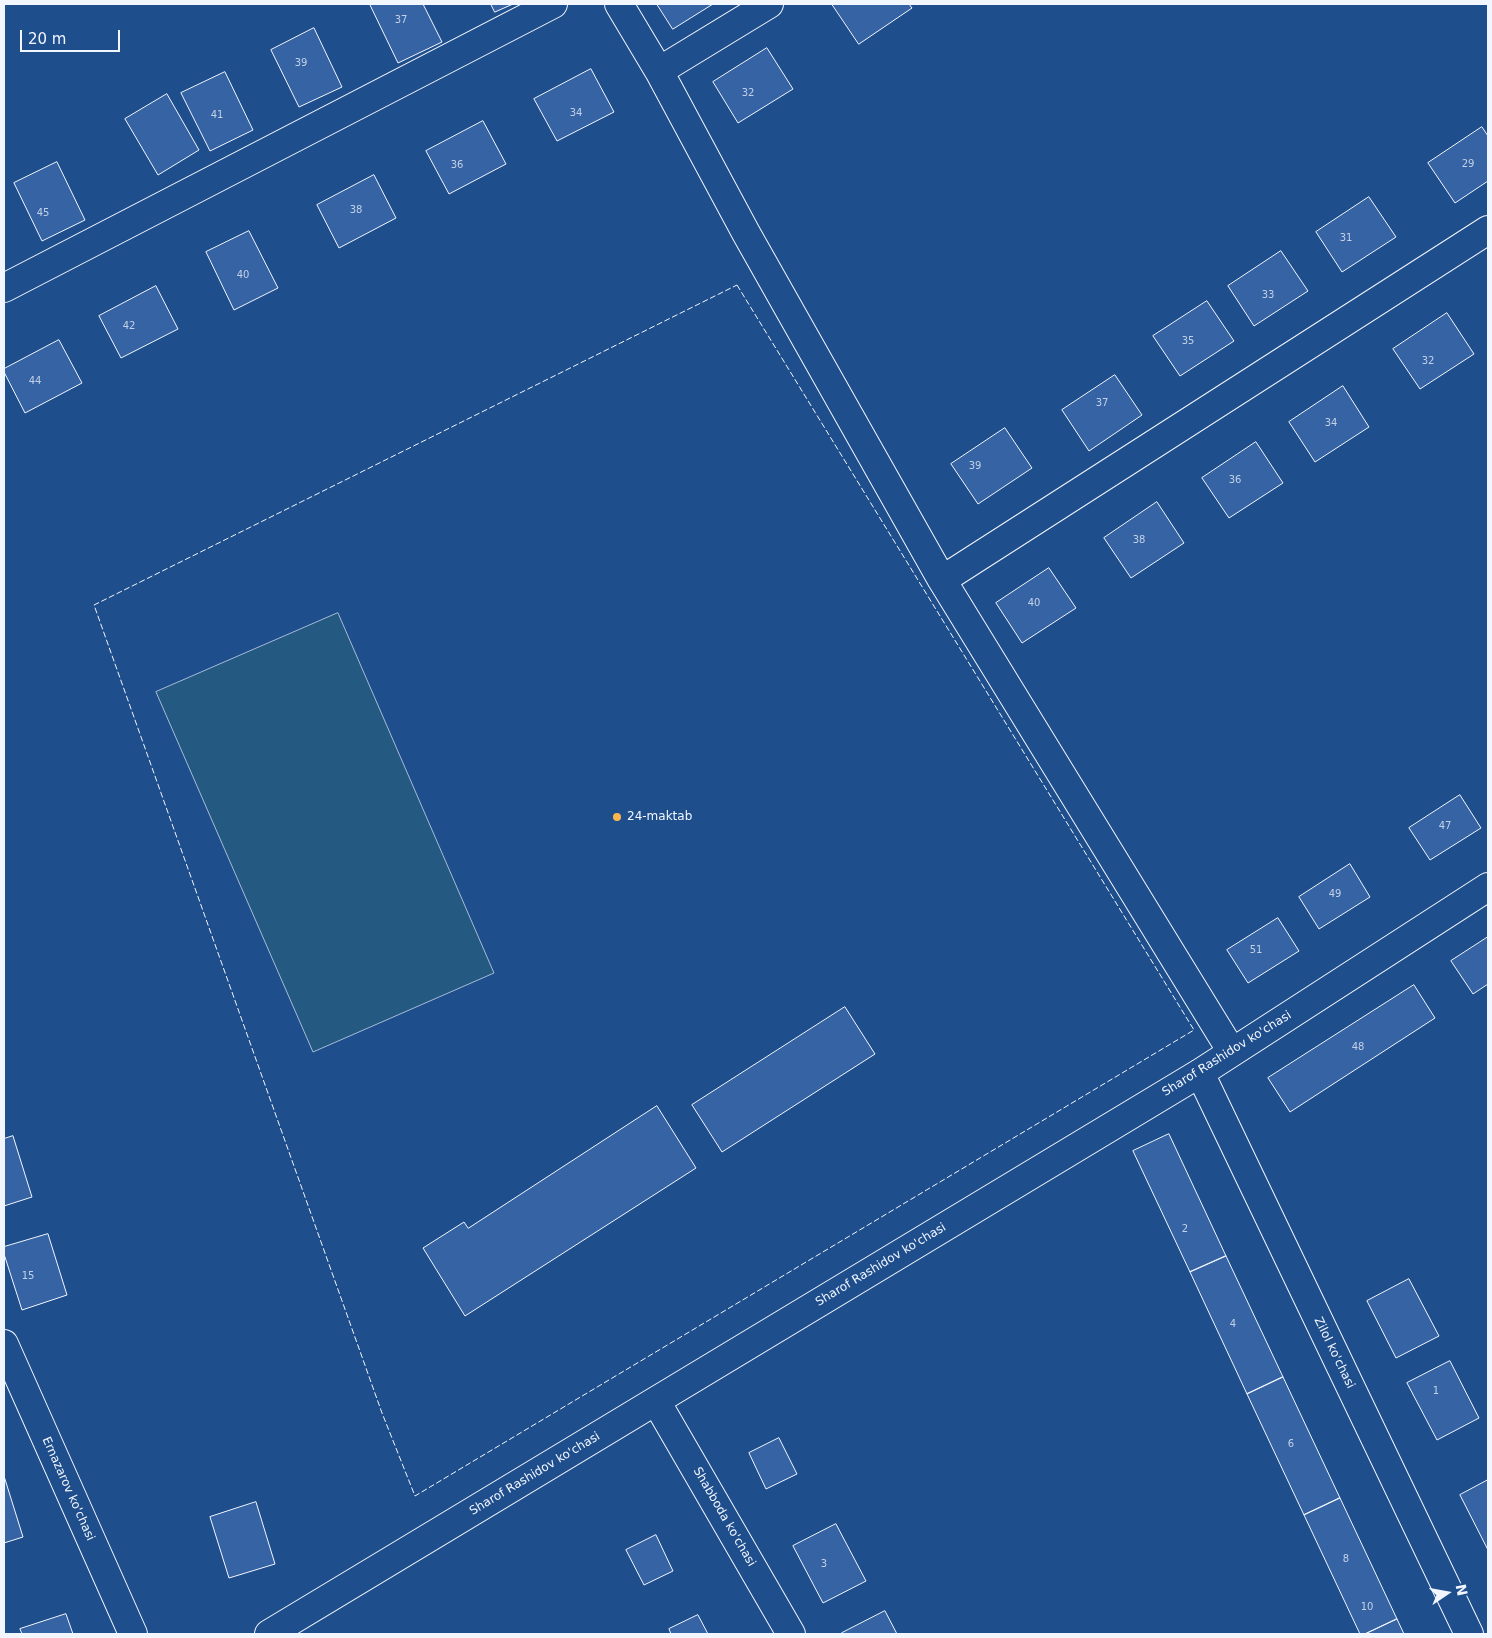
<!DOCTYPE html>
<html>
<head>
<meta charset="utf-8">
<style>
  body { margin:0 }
  #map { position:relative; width:1492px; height:1638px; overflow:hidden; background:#1f4e8c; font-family:"DejaVu Sans",sans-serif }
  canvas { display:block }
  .frame { position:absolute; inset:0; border:5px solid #f2f6ff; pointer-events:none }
  .north { position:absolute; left:1422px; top:1568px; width:50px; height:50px; -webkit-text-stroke:4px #1f4e8c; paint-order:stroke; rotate:78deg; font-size:14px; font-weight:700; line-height:20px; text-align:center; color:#f2f6ff }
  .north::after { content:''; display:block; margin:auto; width:18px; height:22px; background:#f2f6ff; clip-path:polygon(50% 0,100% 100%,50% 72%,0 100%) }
  .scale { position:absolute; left:20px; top:30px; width:100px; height:22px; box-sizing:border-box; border:2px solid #f2f6ff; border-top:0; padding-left:6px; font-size:15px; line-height:18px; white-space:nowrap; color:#f2f6ff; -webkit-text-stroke:4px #1f4e8c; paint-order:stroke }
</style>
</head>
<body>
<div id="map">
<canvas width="1492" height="1638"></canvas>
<div class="frame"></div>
<div class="north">N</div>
<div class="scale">20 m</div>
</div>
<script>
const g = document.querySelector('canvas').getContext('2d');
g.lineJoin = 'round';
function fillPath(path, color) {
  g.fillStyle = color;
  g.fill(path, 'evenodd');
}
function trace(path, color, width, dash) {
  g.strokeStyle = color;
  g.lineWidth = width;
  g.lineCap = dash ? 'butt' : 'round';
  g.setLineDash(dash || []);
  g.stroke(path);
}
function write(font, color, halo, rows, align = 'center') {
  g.font = font + ' "DejaVu Sans",sans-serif';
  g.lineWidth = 4;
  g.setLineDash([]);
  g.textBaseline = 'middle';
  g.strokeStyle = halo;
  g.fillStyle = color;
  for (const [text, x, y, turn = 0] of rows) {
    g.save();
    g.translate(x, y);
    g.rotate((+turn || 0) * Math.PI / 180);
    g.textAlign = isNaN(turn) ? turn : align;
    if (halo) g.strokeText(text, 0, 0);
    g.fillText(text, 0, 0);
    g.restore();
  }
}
const green = new Path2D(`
  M338,613L494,973L313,1052L156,692Z`);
const building = new Path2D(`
  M373,4H423L442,42L398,63L370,5Z
  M491,4H513L495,12Z
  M657,4H713L673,29Z
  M832,4H909L912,8L859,44Z
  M314,28L342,87L299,107L271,50Z
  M767,48L793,89L738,123L713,82Z
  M591,69L614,112L557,141L534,99Z
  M225,72L253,130L210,151L181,93Z
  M167,94L199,150L158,175L125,119Z
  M483,121L506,164L449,194L426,151Z
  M1482,127L1488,136V181L1455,203L1428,163Z
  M57,162L85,220L42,241L14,183Z
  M374,175L396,218L339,248L317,205Z
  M1369,197L1396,237L1342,272L1316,232Z
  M249,231L278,288L234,310L206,252Z
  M1281,251L1308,291L1254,326L1228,286Z
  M156,286L178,329L121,358L99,316Z
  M1207,301L1234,341L1180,376L1153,336Z
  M1447,313L1474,354L1420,389L1393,349Z
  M59,340L82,383L25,413L4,372V369Z
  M1115,375L1142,415L1089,451L1062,410Z
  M1343,386L1369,427L1315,462L1289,422Z
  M1005,428L1032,468L978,504L951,464Z
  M1256,442L1283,483L1229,518L1202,478Z
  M1157,502L1184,543L1131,578L1104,538Z
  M1049,568L1076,608L1022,643L996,603Z
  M1460,795L1481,828L1430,860L1409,828Z
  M1350,864L1370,897L1319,929L1299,897Z
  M1278,918L1299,951L1248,983L1227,950Z
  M1488,937V984L1473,994L1451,961Z
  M1414,985L1435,1018L1290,1112L1268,1078Z
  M845,1007L875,1054L722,1152L692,1105Z
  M657,1106L696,1168L465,1316L423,1248L464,1222L468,1228Z
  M1169,1134L1226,1256L1190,1272L1133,1151Z
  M13,1136L32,1197L4,1206V1139Z
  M48,1234L67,1295L22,1310L4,1254V1247Z
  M1226,1256L1283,1377L1247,1394L1190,1272Z
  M1409,1279L1439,1336L1396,1358L1367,1301Z
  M1450,1361L1479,1418L1437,1440L1407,1383Z
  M1283,1377L1340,1498L1304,1515L1247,1394Z
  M779,1438L797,1474L766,1489L749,1453Z
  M4,1476L23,1537L4,1543Z
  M1488,1480V1550L1460,1495Z
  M1340,1498L1397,1619L1365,1634H1360L1304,1515Z
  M256,1502L275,1564L229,1578L210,1517Z
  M836,1524L866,1581L823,1603L793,1546Z
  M656,1535L673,1571L644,1585L626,1550Z
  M885,1611L897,1634H843L842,1633Z
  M66,1614L73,1634H22L20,1629Z
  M698,1615L708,1634H671L669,1629Z
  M1397,1619L1404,1634H1365Z`);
const minor = new Path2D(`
  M619,4L659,71L746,233L942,580L1232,1052
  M659,71L769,4
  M4,288L553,4
  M942,580L1488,230
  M1200,1073L1469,1634
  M4,1344L133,1634
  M656,1401L791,1634
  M269,1634L1200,1073L1488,887`);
const fence = new Path2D(`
  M737,285L1194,1030L415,1496L382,1413L94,605Z`);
const markers = [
  [617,817,5,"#ffb74d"]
];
const numberNames = [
  ["37",401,20],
  ["39",301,63],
  ["32",748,93],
  ["34",576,113],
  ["41",217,115],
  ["29",1468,164],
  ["36",457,165],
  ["38",356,210],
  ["45",43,213],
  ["31",1346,238],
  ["40",243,275],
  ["33",1268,295],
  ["42",129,326],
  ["35",1188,341],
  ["32",1428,361],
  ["44",35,381],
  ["37",1102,403],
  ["34",1331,423],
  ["39",975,466],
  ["36",1235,480],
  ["38",1139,540],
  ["40",1034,603],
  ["47",1445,826],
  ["49",1335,894],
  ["51",1256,950],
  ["48",1358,1047],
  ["2",1185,1229],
  ["15",28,1276],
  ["4",1233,1324],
  ["1",1436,1391],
  ["6",1291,1444],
  ["8",1346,1559],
  ["3",824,1564],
  ["10",1367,1607]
];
const poiNames = [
  ["24-maktab",627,817]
];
const streetNames = [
  ["Sharof Rashidov ko'chasi",1227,1054,-32],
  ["Sharof Rashidov ko'chasi",881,1265,-31],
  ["Zilol ko'chasi",1334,1353,64],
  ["Sharof Rashidov ko'chasi",535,1474,-31],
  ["Ernazarov ko'chasi",68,1489,66],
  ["Shabboda ko'chasi",724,1517,60]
];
fillPath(green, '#245a82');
trace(green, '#a8bbd7', 1);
fillPath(building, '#3563a3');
trace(building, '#f2f6ff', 1);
trace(minor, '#f2f6ff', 30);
trace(minor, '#1f4e8c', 28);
trace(fence, '#f2f6ff', 1, [6, 2.5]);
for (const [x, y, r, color] of markers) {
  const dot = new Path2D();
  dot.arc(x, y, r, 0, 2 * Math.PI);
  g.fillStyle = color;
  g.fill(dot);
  trace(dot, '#1f4e8c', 2);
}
write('10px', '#c3d1e8', null, numberNames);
write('12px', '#f2f6ff', '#1f4e8c', poiNames, 'left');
write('12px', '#f2f6ff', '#1f4e8c', streetNames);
</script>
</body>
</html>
